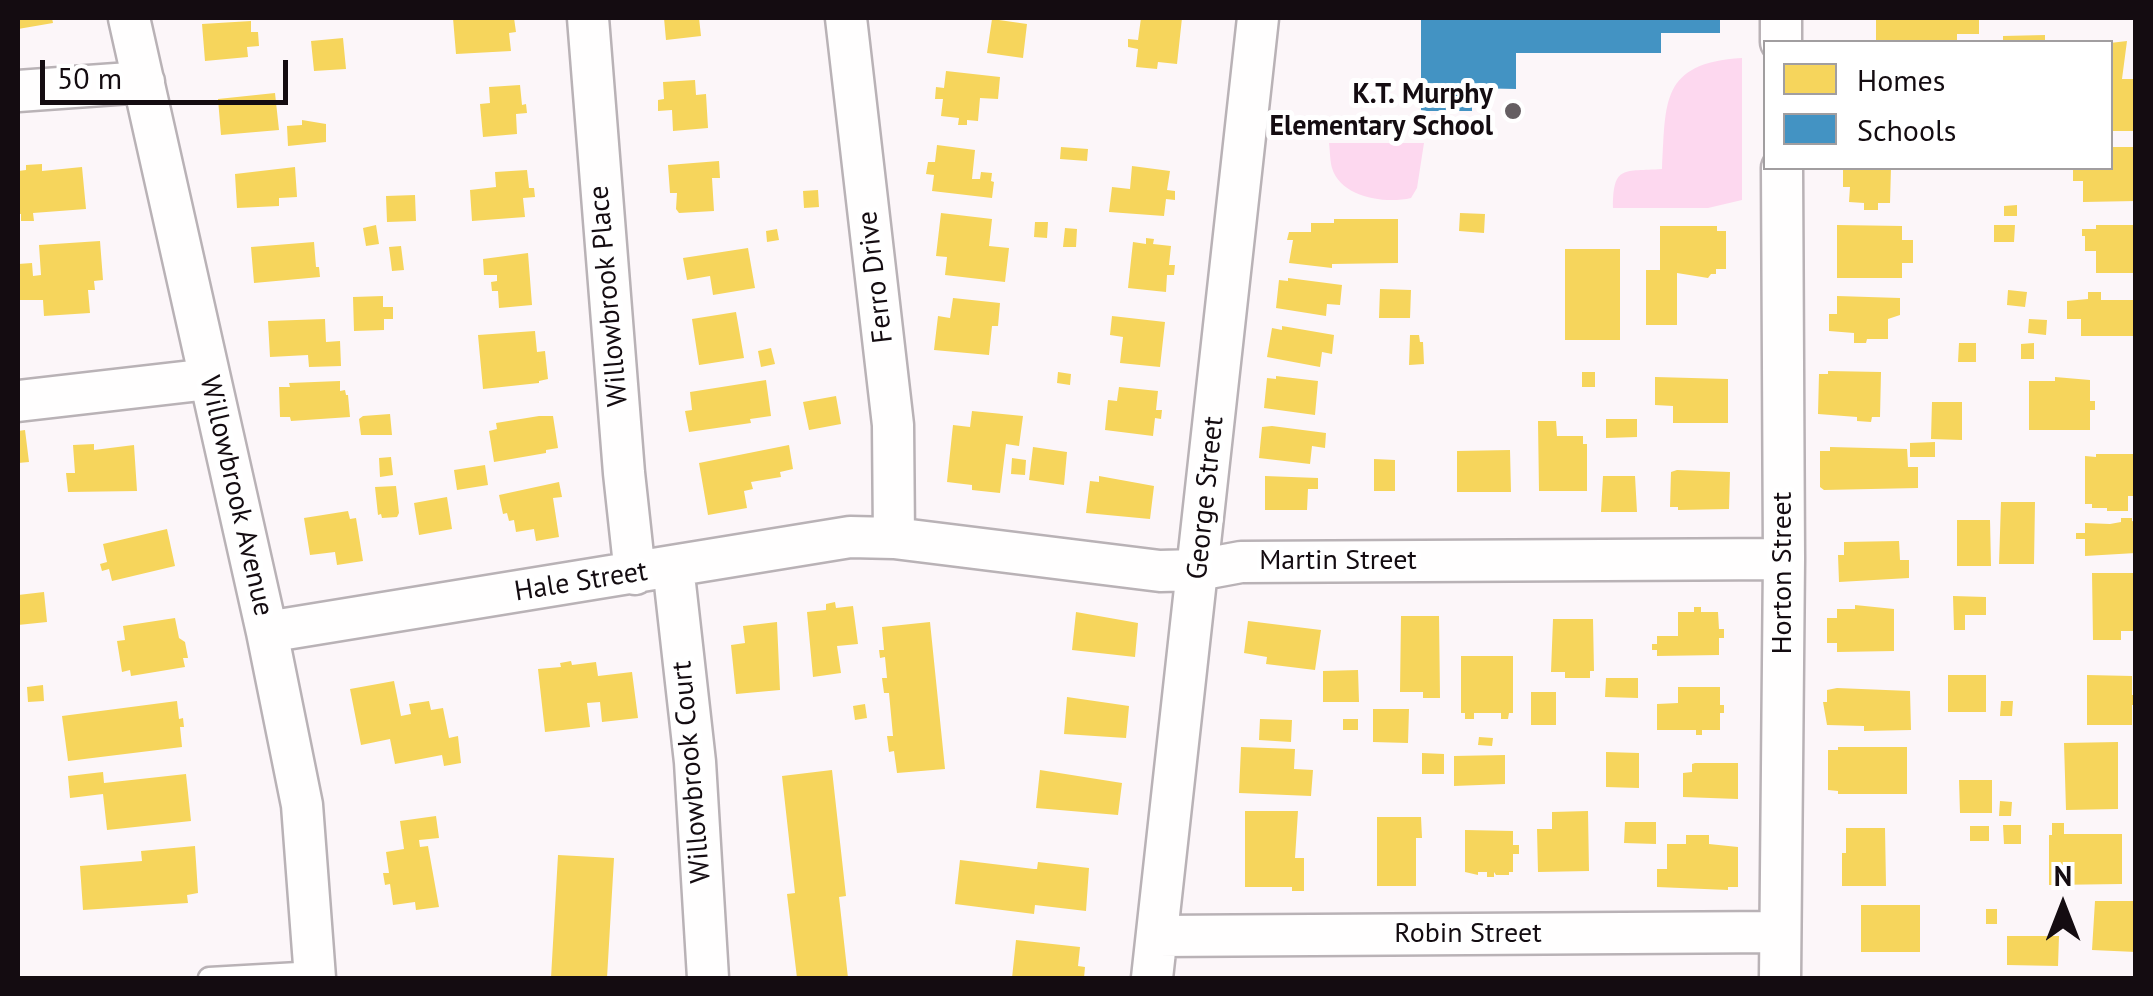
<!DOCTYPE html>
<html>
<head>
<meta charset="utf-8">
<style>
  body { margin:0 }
  #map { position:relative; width:2153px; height:996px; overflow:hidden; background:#fcf6f9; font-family:"PT Sans",sans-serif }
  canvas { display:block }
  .frame { position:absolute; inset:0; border:20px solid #140c11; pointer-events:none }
  .legend { position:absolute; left:1763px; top:40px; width:350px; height:130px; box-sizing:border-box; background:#fff; border:2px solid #a19ea0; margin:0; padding:12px 18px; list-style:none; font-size:30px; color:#140c11 }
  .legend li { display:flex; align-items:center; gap:20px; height:50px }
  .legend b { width:50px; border:2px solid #a19ea0 }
  .north { position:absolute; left:2013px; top:856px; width:100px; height:100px; -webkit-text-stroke:8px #fff; paint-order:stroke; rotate:0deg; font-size:28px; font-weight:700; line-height:40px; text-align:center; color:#140c11 }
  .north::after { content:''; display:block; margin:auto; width:35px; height:45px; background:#140c11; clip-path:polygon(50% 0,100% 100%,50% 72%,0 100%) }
  .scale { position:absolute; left:40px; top:60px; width:248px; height:45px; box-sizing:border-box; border:5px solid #140c11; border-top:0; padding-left:12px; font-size:30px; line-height:35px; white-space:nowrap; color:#140c11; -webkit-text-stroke:8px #fff; paint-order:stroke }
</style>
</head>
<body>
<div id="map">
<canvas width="2153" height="996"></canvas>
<div class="frame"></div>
<ul class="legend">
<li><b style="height:28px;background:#f6d55c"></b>Homes</li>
<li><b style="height:28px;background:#4393c3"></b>Schools</li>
</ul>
<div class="north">N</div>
<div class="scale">50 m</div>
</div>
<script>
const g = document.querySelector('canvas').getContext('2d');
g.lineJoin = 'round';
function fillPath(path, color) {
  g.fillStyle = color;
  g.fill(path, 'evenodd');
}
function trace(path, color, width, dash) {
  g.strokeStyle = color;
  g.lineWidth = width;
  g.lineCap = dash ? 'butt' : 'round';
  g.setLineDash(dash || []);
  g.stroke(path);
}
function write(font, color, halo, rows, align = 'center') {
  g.font = font + ' "PT Sans",sans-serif';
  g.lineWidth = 10;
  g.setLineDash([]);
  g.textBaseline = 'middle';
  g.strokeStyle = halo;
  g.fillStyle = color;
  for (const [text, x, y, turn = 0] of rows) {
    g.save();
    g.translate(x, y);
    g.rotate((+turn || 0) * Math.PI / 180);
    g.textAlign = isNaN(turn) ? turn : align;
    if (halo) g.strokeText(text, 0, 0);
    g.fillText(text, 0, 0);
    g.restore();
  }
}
const green = new Path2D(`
  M1742,58V200L1708,208H1613C1613,164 1624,172 1662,169C1666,102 1660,63 1742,58Z
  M1329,143H1424L1417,188L1411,198C1386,204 1341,198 1332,168C1330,161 1330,151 1329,143Z`);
const homes = new Path2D(`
  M18,18H52L53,23L18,29Z
  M453,18H514L516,32L509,33L511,51L456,54Z
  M664,18H699L701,36L666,40Z
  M1141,18H1182L1177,64L1158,62L1157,69L1136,67L1138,49L1128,47V39L1138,40Z
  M1876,18H1979V34H1957V42H1876Z
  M992,19L1027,24L1023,58L987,53Z
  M251,21V32H258L259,46L247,47L248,57L205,61L202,24Z
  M2045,35V42H2003V36Z
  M343,38L346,69L314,71L311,41Z
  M2127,41L2122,79H2136V131H2110V43Z
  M946,71L1000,77L998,99L980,98L978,121L967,120V125H958L959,118L941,116L943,99H935L936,87L944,88Z
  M695,80L696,95L706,94L708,128L673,131L672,110L658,111V100L664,99L663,82Z
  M520,85L522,105L526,104L527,113L516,114L517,134L483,137L480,104L490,103L489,87Z
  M275,93L279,130L221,135L218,99Z
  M302,120L326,124V142L288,146L287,126L302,125Z
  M937,145L975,150L972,179H980L981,172L992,173L991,181L994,182L992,198L932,191L934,175L926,174L928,162H935Z
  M1061,147L1088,149L1087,161L1060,159Z
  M2110,147H2136V201L2083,202V181H2073V168H2110Z
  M719,161L720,178H712L714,211L679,213L676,209L677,193H670L668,165Z
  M42,164V171L82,167L86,209L33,213L34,221H21V214H18V171L26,170V165Z
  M1132,166L1170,171L1167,190L1175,191V200L1166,199L1164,216L1109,212L1112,187L1130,189Z
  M295,167L297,197L279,198V206L237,208L235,174Z
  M1843,168H1891L1890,203H1878V210H1864V203L1849,202L1850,187H1843Z
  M527,170L529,188H534L535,197L523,198L525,217L472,221L470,190L496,187L495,172Z
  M818,190L819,207L804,208L803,191Z
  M415,195L416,221L387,222L386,196Z
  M2017,205V216H2004V206Z
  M941,213L992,219L989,246L1009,248L1005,282L945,275L947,257L936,256Z
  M1460,213L1485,214L1484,233L1459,231Z
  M1334,219H1398V263L1332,264V268L1289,263L1293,240H1287L1289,232H1311V223H1334Z
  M1035,222H1048L1047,238L1034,237Z
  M376,225L379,244L366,246L363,228Z
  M1837,225L1902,226V240H1913V263H1902V278H1837Z
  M1994,225H2015L2014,242H1994Z
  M2096,225H2136V273H2096V251H2085V236H2082V229H2096Z
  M1660,226H1717V231H1726V269H1716V274H1711L1708,278L1677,273V325H1646V270H1660Z
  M1065,228L1077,229L1076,247H1063Z
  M777,229L779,240L767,242L766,231Z
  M1146,238L1154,239L1153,244L1171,246L1169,265H1175L1174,275H1167L1166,292L1128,288L1133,242L1146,244Z
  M100,241L103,280L94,281L95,290H88L90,313L44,316L43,300H18V264L32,263L33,276L41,275L39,245Z
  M314,242L316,267H319L320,277L254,283L251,247Z
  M401,246L404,270L392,271L389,247Z
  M748,248L755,288L713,295L710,276L687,280L683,258Z
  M1565,249H1620V340H1565Z
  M528,253L532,305L499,308L498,291H492L491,282L497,281V275H484L483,259Z
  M1288,278L1342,285L1340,305L1327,304L1326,316L1276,308L1279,280L1288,281Z
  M1380,289L1411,290L1410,318H1379Z
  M2008,290L2027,292L2025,307L2007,305Z
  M2088,292H2101V300H2136V336H2081V319H2067V301L2088,299Z
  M383,296V307H393V319H384V330L354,331L353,297Z
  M1837,296L1900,298V315L1888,319V339H1867L1866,343H1854V333L1829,331V314H1837Z
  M953,298L1000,303L998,326H992L989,355L934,350L938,316L950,318Z
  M736,312L744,358L699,365L692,319Z
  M1112,316L1165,322L1160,367L1120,363L1123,337L1110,335Z
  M325,319L326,342L340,341L341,366L309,367L308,355L270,357L268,321Z
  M2029,319L2047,320L2046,335L2028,333Z
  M1282,326L1334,335L1332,354L1322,352L1320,367L1267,357L1272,328L1282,330Z
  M535,331L537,352L545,351L548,379L539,381V383L483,389L478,335Z
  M1410,335H1419L1420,342H1423L1424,364L1409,365Z
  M1959,343H1976V362H1958Z
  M2034,343V359H2021V344Z
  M771,348L775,364L761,367L758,351Z
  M1828,371L1881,372L1880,417H1872L1871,422L1857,421V417L1818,414L1819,374H1828Z
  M1058,372L1071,374L1070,385L1057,383Z
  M1582,372H1595V387H1582Z
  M1276,376L1318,381L1315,415L1264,408L1267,378L1276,379Z
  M1655,377L1728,379V423H1673V406L1655,405Z
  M2055,377L2090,380V401H2095V410H2090V430H2029V381H2055Z
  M766,380L771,416L750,419L751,423L689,432L685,411L692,410L690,392Z
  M340,381V391L345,390L346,395H348L350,417L291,421L290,417H280L279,387H290L289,383Z
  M1119,387L1158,391L1156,410H1162L1161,419L1155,418L1153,436L1105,430L1108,400L1117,401Z
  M836,396L841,424L809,430L803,402Z
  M1932,402H1962V440L1931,439Z
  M972,411L1023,416L1019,446L1006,444L1000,493L972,490V485L947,482L953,425L970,427Z
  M390,414L392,435H361L359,419L363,416Z
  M539,416H553L558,448L546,450V453L494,462L489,431L497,429L496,423Z
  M1606,419H1637V437L1606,438Z
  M1538,421H1556L1557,436H1583V444H1587V491H1539Z
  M1272,426L1326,433L1325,448L1312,446L1310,464L1259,458L1262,427Z
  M25,430L29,462L18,463V431Z
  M1935,442V457H1910V443Z
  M94,444V450L134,445L137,491L68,492L66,473H75L73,445Z
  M789,445L793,469L780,472L781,477L751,482L753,489L744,491L747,508L708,515L699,463Z
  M1033,447L1067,452L1064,485L1029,480Z
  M1830,447L1907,449L1908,467H1918V488L1824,490L1820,487V451H1830Z
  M1510,450L1511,492H1457V451Z
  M2096,454H2136V496H2128V511H2107V508H2092V504H2085V456L2096,457Z
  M391,457L393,475L380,477L379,458Z
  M1012,458L1026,460L1025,475L1011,474Z
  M1374,459L1395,460V491H1374Z
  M485,465L488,485L457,490L454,470Z
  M1677,470L1730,472L1729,509L1678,510V507H1670L1671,472Z
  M1099,476L1154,486L1150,519L1086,513L1090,481L1099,482Z
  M1265,476L1318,478V489H1308L1307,510H1265Z
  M1603,476H1635L1637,512H1601Z
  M559,482L562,497L553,498L559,537L536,541L534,529L516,532L514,520L509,521L507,513L503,514L499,495Z
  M396,486L399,513L397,517L382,518L381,514L378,515L375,487Z
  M447,497L452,529L419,535L414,503Z
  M2001,502H2035L2034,564H1999Z
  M348,511L350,519L356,518L363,561L337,565L335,552L310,555L304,518Z
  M2121,518H2132V521L2136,522V553L2085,556V539H2076V533H2085V523L2110,524L2121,522Z
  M1957,520H1990L1991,566H1957Z
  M167,529L175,566L112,581L109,569L102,571L100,564L107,562L103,544Z
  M1899,541L1900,560H1909V578L1839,582L1838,555H1844V542Z
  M2092,573H2136V631H2121V640H2093Z
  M44,592L47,622L18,625V595Z
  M1953,596L1986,597V615H1965V630H1954Z
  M835,602L836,608L853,606L858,644L837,646L841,673L813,677L807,612L826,610V604Z
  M1855,605L1894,609V651L1837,652V643H1827V618H1837V609H1855Z
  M1694,607H1701V612H1718L1719,629H1724V638H1719V655L1657,656V650H1652V644H1657V636H1678V612H1694Z
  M1076,612L1138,623L1135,657L1072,650Z
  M1401,616H1439L1440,698H1423V692H1400Z
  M175,618L179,638L185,642L188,658H183L185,667L131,676L130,670L122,672L117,641L125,640L123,626Z
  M1553,619H1593L1594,671H1590V678H1565V672H1551Z
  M1248,621L1321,630L1315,670L1266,664L1267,657L1244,653Z
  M777,622L780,690L736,694L731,645L745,643L743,626Z
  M930,622L945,769L897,773L894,751L889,752L887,736H893L889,693H884L882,678H887L885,657L880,658L879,650H884L882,627Z
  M1461,656H1513V713H1509L1508,719H1501V713H1474V719H1465V713H1461Z
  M571,661L572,665L596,662L598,676L632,672L638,718L602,722L600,702L587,703L590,727L545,732L538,669L561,667L560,663Z
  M1358,670L1359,702H1323V671Z
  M1948,675H1986V712H1948Z
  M2087,675L2132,676V695H2136V705H2132V725H2087Z
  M1606,678H1638V698L1605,697Z
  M394,681L401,716L411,714L409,704L429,701L431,710L443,708L449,738L458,736L461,763L444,766L442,755L395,764L390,739L361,745L350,689Z
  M43,685L44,701L28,702L27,687Z
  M1678,687H1720V705H1724V713H1720V730H1702V735H1696V730H1657V704L1678,703Z
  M1837,688L1910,691L1911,730L1864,731V726L1827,725L1823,702H1827V690Z
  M1531,692H1556V725H1531Z
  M1067,697L1129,706L1126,738L1064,734Z
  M177,701L179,719L183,718L184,727H180L182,747L68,761L62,716Z
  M2001,701H2013L2012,716H2000Z
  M865,704L867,718L855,720L853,706Z
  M1373,709H1409L1408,743L1373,742Z
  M1260,719L1292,720L1291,742L1259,740Z
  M1343,719H1358V730H1343Z
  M1479,737L1493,738L1492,746L1478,745Z
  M2118,742V809L2066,810L2064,743Z
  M1241,747L1295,749L1294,769L1313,770L1311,796L1239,793Z
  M1838,747H1907V794H1838V791L1828,790V750H1838Z
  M1606,752L1639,753V788L1606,787Z
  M1422,753L1444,754V774H1422Z
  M1505,755V784L1454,786V756Z
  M1695,763H1738V799L1683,797V773L1692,772V764Z
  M832,770L846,896L839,897L848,978H797L787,894L795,893L782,776Z
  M1040,770L1122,783L1118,815L1036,808Z
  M103,772L104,783L186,774L191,821L107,830L103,794L70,798L68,776Z
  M1959,780H1992V813H1960Z
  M2000,801L2012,802L2011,816H1999Z
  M1245,811H1298L1295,858H1304V891H1292V887H1245Z
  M1588,811L1589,871L1538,872L1537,829H1552V812Z
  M436,816L439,838L419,840L420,847L428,846L439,907L416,910L415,902L393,905L390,884L385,885L383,873H389L386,852L404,849L400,821Z
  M1377,817H1421L1422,838H1416V886H1377Z
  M1625,822H1656V844L1624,843Z
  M2052,823H2064V834H2122V884L2049,885V835H2052Z
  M2003,825H2021V844H2004Z
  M1970,826H1989V841H1970Z
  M1846,828H1885L1886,886H1842V853H1846Z
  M1465,830L1513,831V845H1519V854H1513V872H1509V875H1496L1494,872V877H1487V872H1478V875L1465,872Z
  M1686,835H1709V844L1738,847V887H1728V890L1657,887V869H1667V844H1686Z
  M195,846L198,893L187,895L188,903L83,910L80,866L142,861L141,851Z
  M558,855L614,858L607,978H551Z
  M960,860L1034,869H1037L1038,862L1089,868L1086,911L1035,905L1034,914L955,904Z
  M2095,901H2136V952L2092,950Z
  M1861,905H1920V952H1861Z
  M1986,909H1997V924H1986Z
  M2007,936H2059L2058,966L2007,965Z
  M1016,940L1080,947L1078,966L1085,967L1084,978H1012Z`);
const schools = new Path2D(`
  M1421,18H1720V33H1661V53H1516V89L1472,88V111H1421Z`);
const lane = new Path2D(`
  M209,978L316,972`);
const street = new Path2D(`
  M129,18L267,632L302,805L315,978
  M588,18L624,473L635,574
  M846,18L893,425L894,538
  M1781,18V42
  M18,91L144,82
  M18,401L209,379
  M673,566L695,762L708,978
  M267,632L850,537L894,538L1160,571L1198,570L1241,562L1784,559
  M1157,936L1779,932
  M1152,978L1258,18
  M1780,978L1784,559L1782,168`);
const markers = [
  [1513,111,10,"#655e62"]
];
const poiNames = [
  ["K.T. Murphy",1493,95],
  ["Elementary School",1493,127]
];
const streetNames = [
  ["Ferro Drive",876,277,-97],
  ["Willowbrook Place",609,296,-95],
  ["Willowbrook Avenue",236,496,77],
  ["George Street",1206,498,-84],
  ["Martin Street",1338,561],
  ["Horton Street",1783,573,-90],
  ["Hale Street",581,582,-9],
  ["Willowbrook Court",692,772,-95],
  ["Robin Street",1468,934]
];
fillPath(green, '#fdd8ef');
fillPath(homes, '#f6d55c');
fillPath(schools, '#4393c3');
trace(lane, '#b9b2b6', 25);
trace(street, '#b9b2b6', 45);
trace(lane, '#fffefe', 20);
trace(street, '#fffefe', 40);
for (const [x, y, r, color] of markers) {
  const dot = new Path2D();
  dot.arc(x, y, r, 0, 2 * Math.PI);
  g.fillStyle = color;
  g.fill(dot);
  trace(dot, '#fff', 4);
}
write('bold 28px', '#140c11', '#fff', poiNames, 'right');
write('28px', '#140c11', '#fff', streetNames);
</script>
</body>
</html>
